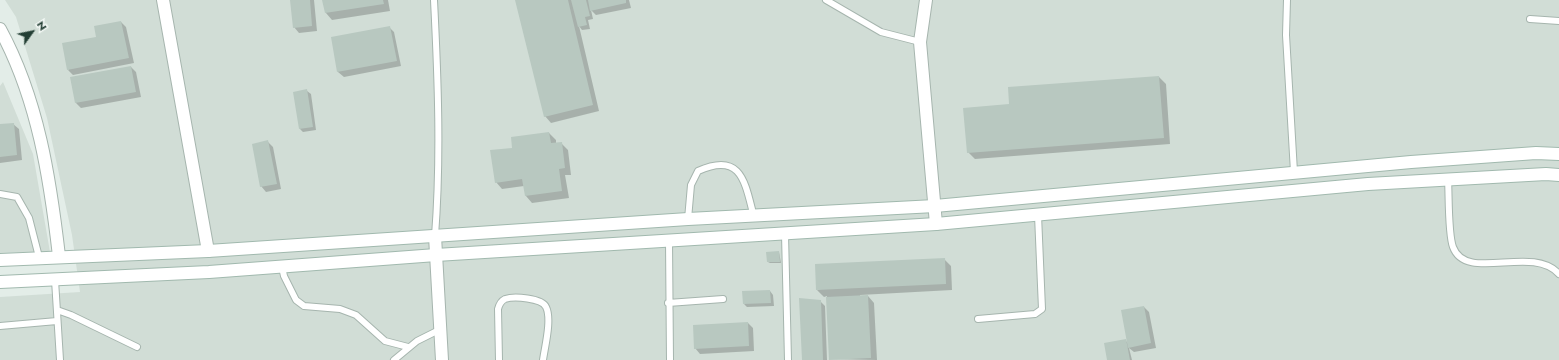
<!DOCTYPE html>
<html>
<head>
<meta charset="utf-8">
<style>
  body { margin:0 }
  #map { position:relative; width:1559px; height:360px; overflow:hidden; background:#e3ede8; font-family:Jost,sans-serif }
  canvas { display:block }
  .north { position:absolute; left:12px; top:12px; width:40px; height:40px; -webkit-text-stroke:3px #f4f9f6; paint-order:stroke; rotate:57deg; font-size:11px; font-weight:700; line-height:16px; text-align:center; color:#233e34 }
  .north::after { content:''; display:block; margin:auto; width:14px; height:18px; background:#233e34; clip-path:polygon(50% 0,100% 100%,50% 72%,0 100%) }
</style>
</head>
<body>
<div id="map">
<canvas width="1559" height="360"></canvas>
<div class="north">N</div>
</div>
<script>
const g = document.querySelector('canvas').getContext('2d');
g.lineJoin = 'round';
function fillPath(path, color) {
  g.fillStyle = color;
  g.fill(path, 'evenodd');
}
function trace(path, color, width, dash) {
  g.strokeStyle = color;
  g.lineWidth = width;
  g.lineCap = dash ? 'butt' : 'round';
  g.setLineDash(dash || []);
  g.stroke(path);
}
const built = new Path2D(`
  M5,0H1559V360H0V297L80,292L72,235L47,118L16,17Z
  M3,82L33,154L50,252L0,253V86Z`);
const shadow = new Path2D(`
  M291,0H314L317,31L299,33L294,27Z
  M323,0H388L390,11L332,20L326,13Z
  M516,0H629L631,8L596,15L591,10L593,19L588,20L590,29L582,30L579,26L599,111L551,123L545,116Z
  M121,22L126,27L134,63L73,75L68,70L97,37Z
  M389,27L394,32L401,66L344,77L338,72L332,38Z
  M131,67L136,72L141,97L81,108L76,103L71,78Z
  M1159,77L1166,84L1170,144L975,159L968,152L1010,105Z
  M307,91L311,94L316,130L303,132L300,129Z
  M13,124L19,129L22,160L0,163V125Z
  M549,133L556,140V144L561,143L568,150L571,175H565L569,198L532,203L526,196L524,186L502,189L496,182L513,149Z
  M268,142L273,147L281,189L266,192L261,186Z
  M779,252L781,263H770L768,262Z
  M944,259L951,266L952,290L860,295V297L868,296L874,303L877,360L830,359L827,296L824,297L817,290Z
  M770,291L773,295L774,306L747,307L744,304Z
  M820,301L825,306L827,360H803Z
  M1144,307L1149,312L1156,348L1134,352L1129,348L1132,360H1108L1125,340L1128,343Z
  M748,323L753,328L754,351L700,354L695,348Z`);
const building = new Path2D(`
  M290,0H310L312,26L293,28Z
  M322,0H383L384,4L325,13Z
  M515,0H568L593,105L544,117Z
  M571,0H586L590,16L585,17L587,25L578,27Z
  M588,0H626V3L590,11Z
  M121,21L129,58L67,70L62,43L96,37L94,26Z
  M390,26L397,61L337,72L331,37Z
  M131,66L136,92L75,103L70,77Z
  M1159,76L1164,138L967,153L963,108L1009,104L1008,87Z
  M307,89L313,127L299,129L293,92Z
  M14,123L17,155L0,157V124Z
  M549,132L551,143L562,142L565,168L559,169L562,191L525,196L522,179L495,183L490,150L512,148L511,137Z
  M268,140L277,184L260,187L252,144Z
  M779,251L780,262H767L766,252Z
  M945,258L946,284L816,290L815,264Z
  M770,290L771,303L743,304L742,291Z
  M868,295L871,358L829,360L826,297Z
  M799,298L821,300L823,360H802Z
  M1144,306L1151,343L1128,348L1121,310Z
  M748,322L749,346L694,349L693,325Z
  M1126,339L1130,360H1107L1104,343Z`);
const service = new Path2D(`
  M434,0C438,79 441,158 435,236
  M826,0L881,32L920,42
  M1287,0L1286,35L1294,172
  M1530,19L1559,21
  M1448,179C1449,195 1448,234 1453,247C1466,283 1532,244 1559,274
  M0,194L17,197L29,218L39,257
  M688,219L691,185L698,171C742,151 745,183 754,217
  M785,234L788,360
  M669,241L670,360
  M282,267L284,276L296,300L304,306L340,309L356,315L385,341L408,347
  M55,280L60,360
  M668,303L723,299
  M57,310L71,315L137,347
  M978,319L1035,314L1042,309L1038,215
  M0,326L57,321
  M394,360L417,341L439,330
  M499,360L498,309C499,305 501,301 505,299C514,296 542,298 546,307C552,319 545,346 543,360`);
const minor = new Path2D(`
  M163,0L208,251
  M926,0L920,42L936,224
  M0,29C38,99 50,178 59,256
  M435,236L442,360`);
const secondary = new Path2D(`
  M0,260L208,251L688,219L935,206L1411,162L1536,153L1559,154
  M0,282L209,272L436,255L936,224L1368,184L1546,174L1559,175`);
fillPath(built, '#d1ddd6');
fillPath(shadow, '#0003');
fillPath(building, '#b8c8c0');
trace(service, '#a6b5ae', 8);
trace(minor, '#a6b5ae', 14);
trace(secondary, '#a1b9ae', 14);
trace(service, '#fff', 6);
trace(minor, '#fff', 12);
trace(secondary, '#fff', 12);
</script>
</body>
</html>
